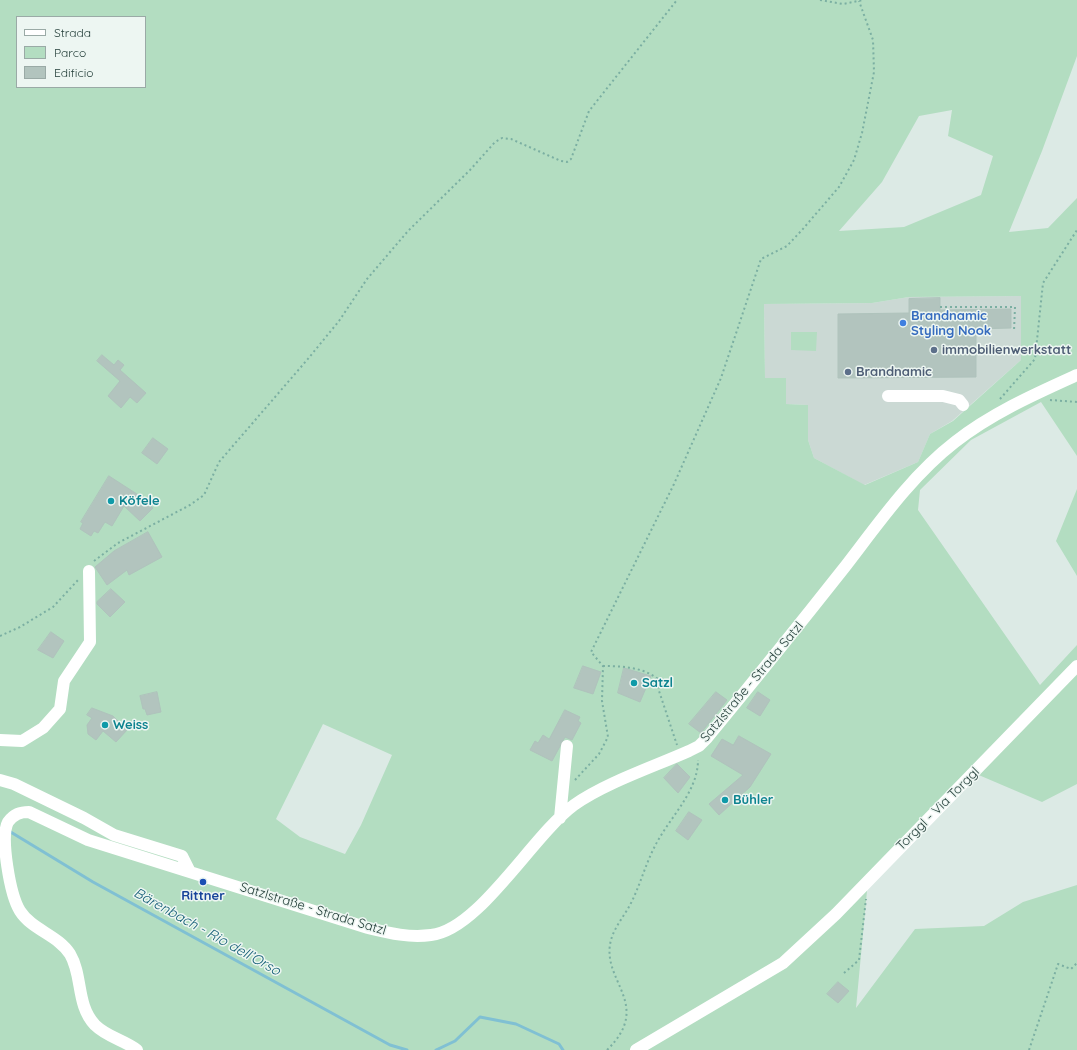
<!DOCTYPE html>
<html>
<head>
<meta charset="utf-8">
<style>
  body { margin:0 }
  #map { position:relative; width:1077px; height:1050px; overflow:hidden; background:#dceae5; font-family:Quicksand,sans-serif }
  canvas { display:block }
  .legend { position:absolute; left:16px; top:16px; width:130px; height:72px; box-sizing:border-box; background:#edf6f2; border:1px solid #9aaaa6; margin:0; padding:5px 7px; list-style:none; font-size:12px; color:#1e3934 }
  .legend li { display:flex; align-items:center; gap:8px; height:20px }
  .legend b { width:20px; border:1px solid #9aaaa6 }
</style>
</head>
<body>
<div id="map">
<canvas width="1077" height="1050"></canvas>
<ul class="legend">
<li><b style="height:5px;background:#fff"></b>Strada</li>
<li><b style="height:11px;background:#b3ddc1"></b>Parco</li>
<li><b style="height:11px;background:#b2c4be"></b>Edificio</li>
</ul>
</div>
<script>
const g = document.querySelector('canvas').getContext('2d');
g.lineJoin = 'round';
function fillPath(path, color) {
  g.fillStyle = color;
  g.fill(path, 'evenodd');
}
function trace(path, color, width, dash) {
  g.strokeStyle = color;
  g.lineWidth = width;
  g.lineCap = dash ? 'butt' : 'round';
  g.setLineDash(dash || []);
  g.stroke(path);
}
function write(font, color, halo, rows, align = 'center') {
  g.font = font + ' Quicksand,sans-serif';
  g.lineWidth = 3;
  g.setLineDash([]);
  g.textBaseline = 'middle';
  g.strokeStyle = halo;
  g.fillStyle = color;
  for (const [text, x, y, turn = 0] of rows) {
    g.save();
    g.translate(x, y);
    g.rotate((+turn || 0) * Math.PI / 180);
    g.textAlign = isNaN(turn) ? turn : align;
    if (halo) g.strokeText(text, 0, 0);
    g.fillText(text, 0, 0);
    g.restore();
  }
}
const built = new Path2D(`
  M1021,296V360L952,421L930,434L918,462L864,485L814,458L808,440V405L786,404L765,378L764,304L872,303L909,297Z`);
const green = new Path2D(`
  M0,0H1077V56L1042,151L1009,232L1048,228L1077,198V456L1041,402L971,440L920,490L918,510L1040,685L1077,645V784L1042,802L974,773L868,880L856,1008L915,929L984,926L1023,902L1077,885V1050H0ZM17,17H145V87H17ZM952,110L948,136L993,156L981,195L904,227L839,231L882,182L919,116ZM1021,296V360L953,421L930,434L918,462L865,485L814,458L808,440V405L786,404V378H765L764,304L872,303L909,297ZM323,724L392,755L361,825L345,854L300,837L276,819Z
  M791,332H817L816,351L791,350Z
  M1077,489V576L1056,541Z`);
const stream = new Path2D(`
  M9,831L93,882L390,1045L407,1050
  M436,1050L455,1041L480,1017L516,1024L559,1044L563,1050`);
const building = new Path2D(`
  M940,298V310L1011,309V328L976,329V377L838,378V314L909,313V299Z
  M102,355L114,365L118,360L124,365L120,370L146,393L137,403L130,397L121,408L108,396L120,381L97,361Z
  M153,438L168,449L157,464L142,453Z
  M109,476L140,496L153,508L140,521L124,506L112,526L105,522L98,533L94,531L91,536L80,529L83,523L81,522Z
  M148,532L162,557L129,575L127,570L107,585L95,567L114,551Z
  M111,589L125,602L110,617L97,604V602Z
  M51,632L64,641L53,658L38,650Z
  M583,666L601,672L593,694L574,688Z
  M624,668L651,676L640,702L618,693Z
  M157,692L161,712L147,715L145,709H143L140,696Z
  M716,692L727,700L701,733L689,724Z
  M758,692L770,700L760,716L747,708Z
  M92,708L113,716L127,730L116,742L103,731L96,740L88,734L87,725L92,718L87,715Z
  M565,710L580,717L578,721L581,723L572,740L565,737L552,761L530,750L535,741L538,743L543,735L549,739Z
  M739,736L771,754L750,787L719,815L709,804L743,775L711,756L722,739L733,745Z
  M677,764L690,777L678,793L664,778Z
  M689,812L702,820L688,840L676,831Z
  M838,982L849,991L838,1003L827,994Z`);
const path = new Path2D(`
  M820,0L843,4L863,0
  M940,307H1015L1014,331
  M1000,399L1035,359L1043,283L1077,230
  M1050,400L1077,402
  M94,561L118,543L190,505L204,495L219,462L307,360L339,321L367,279L408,231L470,170L495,142L502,138L511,139L561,161L567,162L571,159L589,111L677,0
  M0,636L20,627L53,607L78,580
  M603,666C621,666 643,667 658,679L659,691L677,745
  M575,780L599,754L608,737L602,701L603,666L591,652L674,484L721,378L761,259L787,246L802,230L839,187L854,160L862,133L874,72L873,40L859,1
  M844,973L859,960L866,899
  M607,1050C654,1004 600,981 611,940C614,928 624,916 630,905C640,886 645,865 655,846C669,818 698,792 698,760
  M1029,1050L1058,964L1071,969L1077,963`);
const minor = new Path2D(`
  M888,396H943L959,400L963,405
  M0,740L22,741L43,728L60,709L64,681L90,642L89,571
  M0,780L14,784L84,818L114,835L182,856L189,870
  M560,818L567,746
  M137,1050C124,1040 107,1037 95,1025C76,1005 83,976 70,954C58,935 32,930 20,911C10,895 0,837 8,822C14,814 20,812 29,812L88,840L368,928C389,933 409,938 431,935C479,930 532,836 574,805C605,783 653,767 689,751L699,746L707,738C753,682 799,625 844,568C878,524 911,476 955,442C992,413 1035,394 1077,375
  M636,1050L783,963L836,914L1077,666`);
const markers = [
  [903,323,4,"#3f7fe0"],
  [934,350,4,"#5c6f8a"],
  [848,372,4,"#5c6f8a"],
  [111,501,4,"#0f9aa8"],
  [634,683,4,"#0f9aa8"],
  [105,725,4,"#0f9aa8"],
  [725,800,4,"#0f9aa8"],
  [203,882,4,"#1a4fb4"]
];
const shopNames = [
  ["Brandnamic",911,316],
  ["Styling Nook",911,331]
];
const serviceNames = [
  ["immobilienwerkstatt",942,350],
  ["Brandnamic",856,372]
];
const cultureNames = [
  ["Köfele",119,501],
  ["Satzl",642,683],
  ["Weiss",113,725],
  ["Bühler",733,800]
];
const streetNames = [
  ["Satzlstraße - Strada Satzl",752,682,-50],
  ["Torggl - Via Torggl",938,809,-45],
  ["Satzlstraße - Strada Satzl",313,909,17]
];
const transitNames = [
  ["Rittner",203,896]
];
const waterNames = [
  ["Bärenbach - Rio dell’Orso",207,932,29]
];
fillPath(built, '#cbd9d4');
fillPath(green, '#b3ddc1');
trace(stream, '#80c0d3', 3);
fillPath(building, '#b2c4be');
trace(building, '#afc3bc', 1);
trace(path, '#7bafa2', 2, [2, 3]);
trace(minor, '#fff', 12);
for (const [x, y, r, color] of markers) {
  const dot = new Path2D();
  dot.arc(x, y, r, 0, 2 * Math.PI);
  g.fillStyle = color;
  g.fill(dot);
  trace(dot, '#edf6f2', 1.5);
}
write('bold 13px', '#366cbe', '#edf6f2', shopNames, 'left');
write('bold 13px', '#4e5e75', '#edf6f2', serviceNames, 'left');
write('bold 13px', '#0d838f', '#edf6f2', cultureNames, 'left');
write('13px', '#1e3934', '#edf6f2', streetNames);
write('bold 13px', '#164399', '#edf6f2', transitNames);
write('italic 14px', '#166077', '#edf6f2', waterNames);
</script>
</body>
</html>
